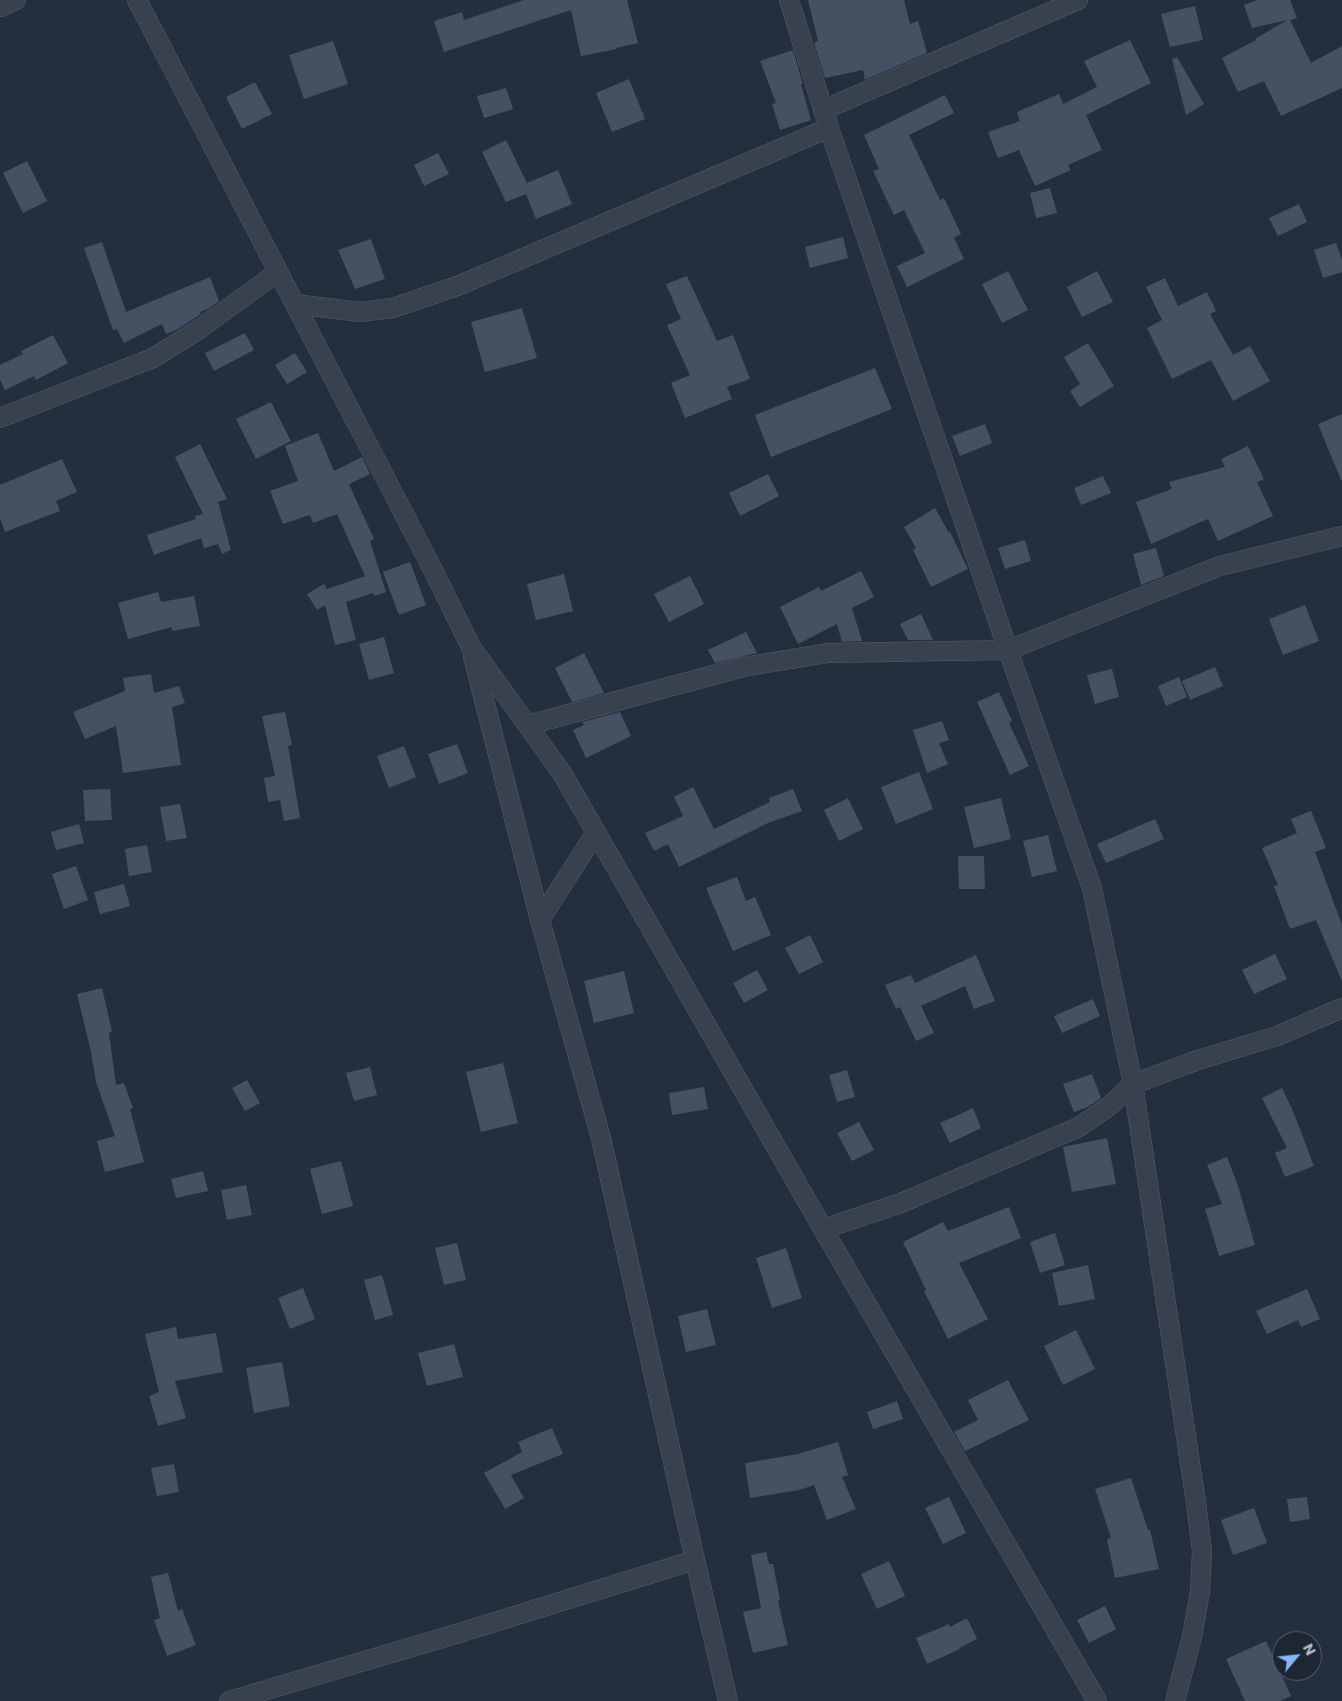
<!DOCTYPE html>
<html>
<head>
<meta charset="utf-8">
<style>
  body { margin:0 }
  #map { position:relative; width:1342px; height:1701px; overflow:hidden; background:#242f3e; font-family:Poppins,sans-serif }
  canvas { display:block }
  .north { position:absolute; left:1272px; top:1631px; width:50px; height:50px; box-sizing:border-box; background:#1d2633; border:1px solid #59626f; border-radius:50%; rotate:62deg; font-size:14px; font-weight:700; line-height:20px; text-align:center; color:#b4bcc9 }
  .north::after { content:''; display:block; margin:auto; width:18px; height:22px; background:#8ab4f8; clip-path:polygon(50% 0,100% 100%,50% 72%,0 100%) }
</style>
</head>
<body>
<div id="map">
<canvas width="1342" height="1701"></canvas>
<div class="north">N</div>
</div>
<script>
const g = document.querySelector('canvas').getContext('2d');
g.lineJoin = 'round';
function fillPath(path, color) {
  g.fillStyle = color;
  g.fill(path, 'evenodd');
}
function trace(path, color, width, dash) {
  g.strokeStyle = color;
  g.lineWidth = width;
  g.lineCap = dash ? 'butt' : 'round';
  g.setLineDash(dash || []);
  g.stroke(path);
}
const building = new Path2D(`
  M524,0H627L638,43L616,48L617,49L581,56L571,10L444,52L434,21L462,12L464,20Z
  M808,0H904L910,24L918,21L927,53L865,80L863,70L825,78L814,43L818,41Z
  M1257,0H1290L1297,18L1290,20L1311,63L1342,46V88L1281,116L1264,81L1238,92L1222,58L1256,40L1255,39L1287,20L1252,28L1244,5Z
  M1195,6L1203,40L1170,47L1161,14Z
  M1130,40L1151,83L1086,115L1102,150L1068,165L1071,170L1035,186L1019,150L998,158L988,132L1020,121L1017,112L1059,94L1063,104L1097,87L1084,61Z
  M333,41L348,84L304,99L289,55Z
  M793,50L803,84H801L811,120L780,130L772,104L776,103L760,61Z
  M1177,57L1204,104L1186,115L1172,59Z
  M629,79L645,119L612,132L596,93Z
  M255,82L272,114L242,129L226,97Z
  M506,88L513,109L484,118L477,96Z
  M945,95L954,113L909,135L940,200L944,198L961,234L954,238L964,259L907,287L897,266L925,253L904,210L894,215L873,171L879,169L864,135Z
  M506,140L527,183L558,170L572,204L536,219L526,194L506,202L482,152Z
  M438,153L449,174L424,186L414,165Z
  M27,161L47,201L23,213L3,173Z
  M1050,188L1057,213L1036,218L1030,193Z
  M1299,204L1307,222L1278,236L1269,218Z
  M843,237L848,258L810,268L805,247Z
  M371,239L385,279L355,289L338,250Z
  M102,242L126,312L210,277L219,301L208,309L200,312L201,314L178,329L166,334L162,324L124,343L117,329L113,330L84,248Z
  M1336,243L1342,260V272L1323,278L1314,250Z
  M1008,271L1028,310L1002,323L982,284Z
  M1097,271L1113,302L1082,317L1067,287Z
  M687,276L717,341L733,335L750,379L727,387L732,399L685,418L671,383L690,375L667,325L681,319L666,284Z
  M1165,278L1178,306L1207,292L1216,311L1210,314L1233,355L1250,346L1270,381L1233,401L1211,360L1172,379L1147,328L1162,320L1146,287Z
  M522,308L537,358L485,372L471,322Z
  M245,333L254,350L214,371L205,353Z
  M53,335L68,363L36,380L34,376L5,390L0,380V365L23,354L21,351Z
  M1088,343L1114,386L1080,407L1070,391L1080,384L1064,357Z
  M295,353L307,372L287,384L275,365Z
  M875,368L892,409L771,457L755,415Z
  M271,402L291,441L256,459L236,419Z
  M1342,414V480H1341L1318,424Z
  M985,424L992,443L960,456L952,436Z
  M318,433L334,471L362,457L370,474L349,484L374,539L370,541L386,592L374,596L373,593L346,602L356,640L335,645L325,605L317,610L307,594L324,584L327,589L365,576L337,514L313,523L310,515L283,524L270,491L298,481L285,446Z
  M200,444L227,499L218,502L231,550L222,554L218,544L204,548L201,538L154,555L147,535L196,519L195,516L203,514L175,457Z
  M1248,446L1264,479L1257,482L1273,516L1218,541L1208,519L1151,544L1136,502L1172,489L1169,482L1225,467L1221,459Z
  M62,459L77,492L56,501L60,511L5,532L0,518V485Z
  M768,474L779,496L740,516L729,493Z
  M1103,476L1111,493L1081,505L1074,488Z
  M935,508L949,533L950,532L968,569L931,587L913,550L916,548L904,527Z
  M1025,540L1031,561L1005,569L998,548Z
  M1156,548L1164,576L1141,585L1133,554Z
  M410,562L426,605L399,615L383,572Z
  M861,571L874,597L852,608L862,641L842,642L837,624L798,644L780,607L819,587L821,591Z
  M564,574L573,611L536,620L527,584Z
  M690,576L704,604L669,622L654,594Z
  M158,592L161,602L194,596L200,626L172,631V627L128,639L118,603Z
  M1305,605L1319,641L1283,655L1269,619Z
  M921,614L933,640H908L900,624Z
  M746,632L757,653L715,663L708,650Z
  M384,637L394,673L369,680L359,644Z
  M584,653L604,693L572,702L555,668Z
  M1215,667L1223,686L1190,700L1182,681Z
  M1112,669L1119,697L1095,704L1087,675Z
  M151,674L154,693L179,686L185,703L172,707L181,765L123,773L116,726L85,739L73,712L125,691L123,678Z
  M1179,677L1187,697L1166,706L1158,686Z
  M999,692L1012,721L1009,723L1029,766L1010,775L977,702Z
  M285,712L292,745L288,746L300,818L284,821L280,800L268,802L264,778L275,776L262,716Z
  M620,712L631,736L586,758L573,730L584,725L582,722Z
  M942,721L949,740L939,743L948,764L927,773L913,730Z
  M457,744L468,773L439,784L428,754Z
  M404,746L416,777L389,788L377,756Z
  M919,772L933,809L896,824L881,787Z
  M693,787L714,829L770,802L769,798L793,789L802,811L768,823L679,867L668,844L654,851L645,833L683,816L674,797Z
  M110,789L112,820L85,821L83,790Z
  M848,798L863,829L839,841L824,810Z
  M1001,798L1011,839L974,848L964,807Z
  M180,804L187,838L166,841L160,807Z
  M1311,811L1326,848L1315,852L1342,925V981L1316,920L1290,929L1274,886L1278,885L1262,848L1297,833L1291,819Z
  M1155,819L1164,839L1106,863L1097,844Z
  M79,824L84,843L56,850L51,832Z
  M1048,835L1057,871L1032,877L1023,841Z
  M147,845L152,872L129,876L125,849Z
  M958,856H984L985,889H959Z
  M76,866L88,900L64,909L52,874Z
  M737,877L746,901L755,897L771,935L733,951L706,888Z
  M124,884L130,906L100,914L94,892Z
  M810,935L823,962L799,974L785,948Z
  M1275,954L1287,979L1254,994L1242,970Z
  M976,955L995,1001L974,1009L965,986L921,1006L934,1033L916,1041L900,1007L896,1009L885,985L911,975L915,983Z
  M757,970L768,990L744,1003L733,983Z
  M624,971L634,1013L594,1023L584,981Z
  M102,988L112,1031L109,1033L116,1085L124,1083L133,1108L130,1109L144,1162L105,1172L97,1141L115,1136L96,1082L91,1052L77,994Z
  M1093,999L1100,1016L1062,1033L1054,1016Z
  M503,1063L518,1123L481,1132L466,1072Z
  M370,1067L377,1095L354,1101L346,1073Z
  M847,1070L855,1097L837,1102L829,1075Z
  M1092,1074L1101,1098L1088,1107L1074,1112L1063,1084Z
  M247,1080L260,1103L245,1111L232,1088Z
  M704,1087L708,1109L672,1115L669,1093Z
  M1282,1088L1293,1111L1314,1166L1285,1177L1275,1153L1287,1148L1262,1098Z
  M973,1108L981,1128L950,1143L940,1123Z
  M859,1122L874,1150L852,1161L837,1133Z
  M1107,1138L1116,1184L1072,1192L1063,1147Z
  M1227,1157L1238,1186L1255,1245L1219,1256L1205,1209L1222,1204L1207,1165Z
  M341,1161L353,1206L322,1214L310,1169Z
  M203,1171L208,1191L176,1198L171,1179Z
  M246,1185L252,1215L227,1220L221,1190Z
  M1009,1207L1021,1238L959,1263L988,1319L948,1339L924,1291L926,1290L903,1242L943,1222L948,1231Z
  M1055,1233L1065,1265L1040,1273L1030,1242Z
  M457,1243L466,1280L444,1285L435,1248Z
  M786,1248L802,1298L772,1308L756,1258Z
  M1088,1265L1095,1299L1059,1306L1052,1273Z
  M382,1275L393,1315L375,1320L364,1280Z
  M303,1288L315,1319L290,1329L278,1298Z
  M1307,1289L1320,1319L1301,1327L1298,1320L1267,1334L1256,1311Z
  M707,1309L716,1345L686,1352L678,1316Z
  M176,1327L178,1339L216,1333L223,1372L175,1381L186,1418L158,1426L149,1396L159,1392L145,1334Z
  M1076,1330L1095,1369L1063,1385L1044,1346Z
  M454,1344L463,1377L427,1386L418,1353Z
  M282,1362L290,1406L254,1413L246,1368Z
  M1008,1380L1029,1420L965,1451L954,1432L978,1420L968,1400Z
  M897,1401L903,1419L873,1429L867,1412Z
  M552,1428L563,1454L511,1475L524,1498L505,1509L484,1473L522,1452L518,1442Z
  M838,1442L848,1475L842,1477L856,1509L827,1520L814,1485L799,1490L750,1498L745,1463L798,1454Z
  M174,1464L179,1492L157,1496L151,1468Z
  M1131,1478L1148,1530H1150L1159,1569L1115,1578L1107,1539L1111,1538L1095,1489Z
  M949,1497L966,1533L943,1544L925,1508Z
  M1307,1497L1310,1519L1290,1522L1287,1499Z
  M1254,1508L1267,1543L1233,1555L1221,1520Z
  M766,1552L769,1564H773L780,1600L778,1601L788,1645L753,1653L743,1612L761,1608L751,1555Z
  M889,1561L905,1596L877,1609L861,1574Z
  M168,1573L178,1611L182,1609L196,1645L167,1656L154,1620L160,1618L151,1577Z
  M1105,1606L1116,1629L1089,1643L1077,1620Z
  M967,1618L977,1639L959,1648L960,1649L927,1664L916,1638L949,1624L950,1627Z
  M1266,1641L1291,1696L1280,1701H1245L1226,1659Z`);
const street = new Path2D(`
  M137,0L432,568L471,647L562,773L823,1229L1097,1701
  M789,0L829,128L1008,650L1092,888L1133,1084L1196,1503L1202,1551L1200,1591L1192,1637L1175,1701
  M0,7L16,0
  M823,110L1078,0
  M295,304L360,312L393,308L460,285L829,128
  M0,418L153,358L198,330L278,272
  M473,656L540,920L601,1138L695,1560L728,1701
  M528,725L743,667L828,653L1008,650L1220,566L1342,536
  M540,920L596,832
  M823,1229L901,1203L1079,1127L1108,1107L1133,1084L1198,1060L1277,1036L1342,1008
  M229,1701L456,1634L695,1560`);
fillPath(building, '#455162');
trace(street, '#565f6c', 20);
trace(street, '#38414e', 19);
</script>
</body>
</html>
